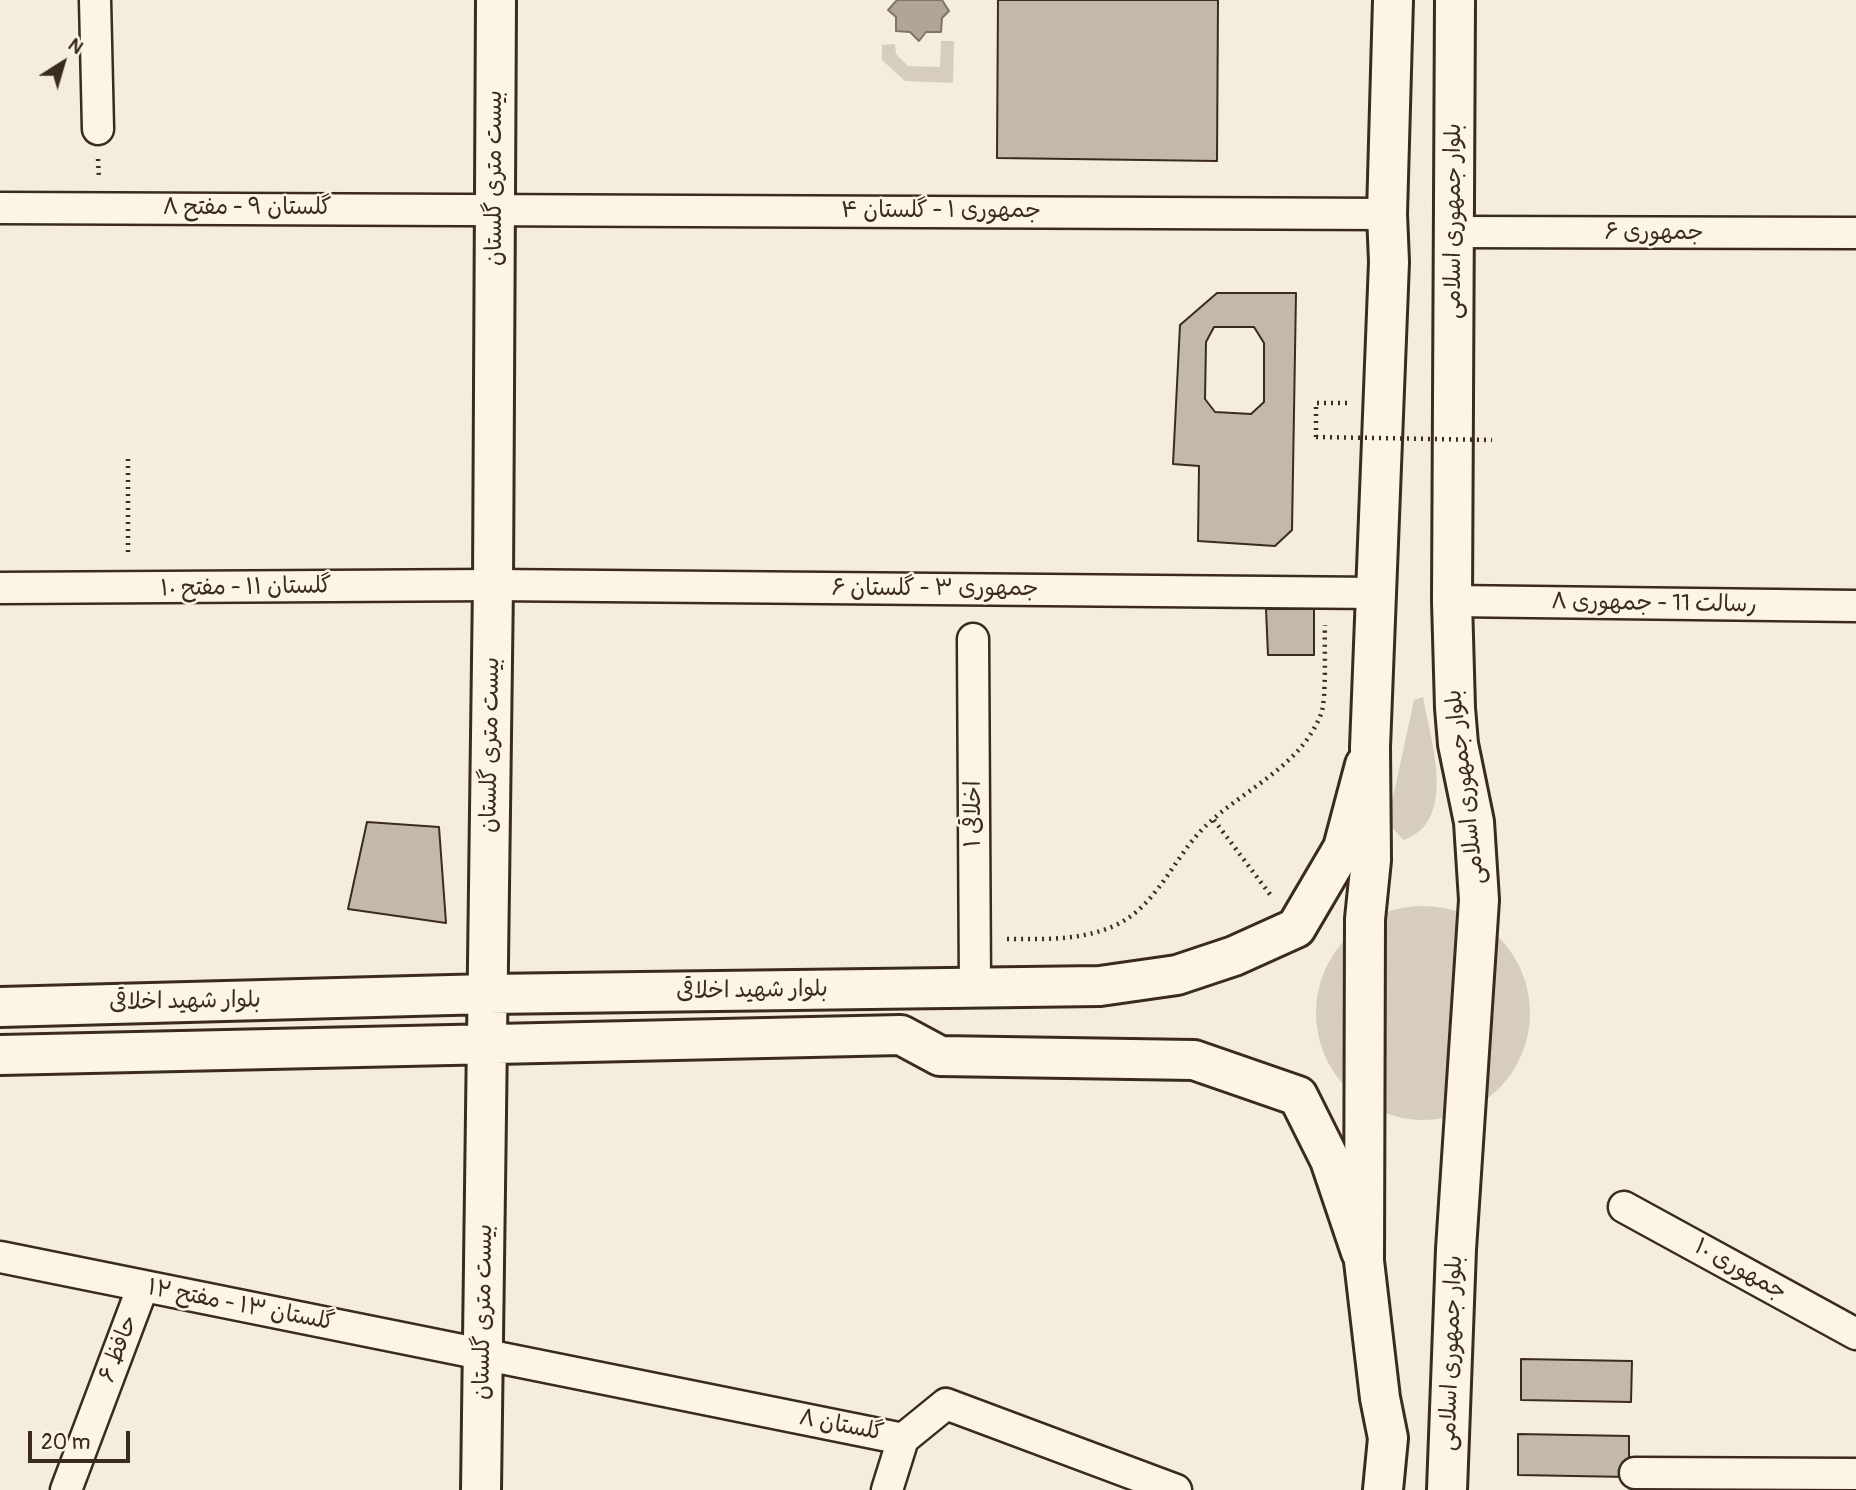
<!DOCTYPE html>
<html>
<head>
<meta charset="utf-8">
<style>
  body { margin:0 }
  #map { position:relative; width:1856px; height:1490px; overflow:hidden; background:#f4eddd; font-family:Pangolin,sans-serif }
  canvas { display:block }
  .north { position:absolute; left:28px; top:28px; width:70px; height:70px; -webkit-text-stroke:5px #fcf5e5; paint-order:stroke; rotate:37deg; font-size:19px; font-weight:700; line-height:28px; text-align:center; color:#3b2a1e }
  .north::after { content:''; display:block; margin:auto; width:24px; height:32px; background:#3b2a1e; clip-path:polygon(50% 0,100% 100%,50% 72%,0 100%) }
  .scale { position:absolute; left:28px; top:1431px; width:102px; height:32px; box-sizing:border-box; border:4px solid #3b2a1e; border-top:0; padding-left:9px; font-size:21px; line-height:24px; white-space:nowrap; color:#3b2a1e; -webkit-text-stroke:5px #fcf5e5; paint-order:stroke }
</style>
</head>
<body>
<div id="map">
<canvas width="1856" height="1490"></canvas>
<div class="north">N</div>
<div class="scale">20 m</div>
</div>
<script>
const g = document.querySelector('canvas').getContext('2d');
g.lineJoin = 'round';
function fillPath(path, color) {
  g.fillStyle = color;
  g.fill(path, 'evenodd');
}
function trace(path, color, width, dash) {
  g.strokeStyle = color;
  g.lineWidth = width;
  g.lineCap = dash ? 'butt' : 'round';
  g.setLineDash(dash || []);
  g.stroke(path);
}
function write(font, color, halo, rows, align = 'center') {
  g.font = font + ' Pangolin,"Playpen Sans Arabic",sans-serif';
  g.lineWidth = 5;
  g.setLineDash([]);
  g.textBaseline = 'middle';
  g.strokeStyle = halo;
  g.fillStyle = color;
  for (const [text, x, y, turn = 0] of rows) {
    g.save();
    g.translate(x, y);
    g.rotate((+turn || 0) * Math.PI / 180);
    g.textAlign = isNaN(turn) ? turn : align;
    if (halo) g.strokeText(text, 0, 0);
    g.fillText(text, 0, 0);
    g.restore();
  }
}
const green = new Path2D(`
  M941,41H954L953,83L905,81L882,60V45L895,44L896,54L908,66L940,67Z
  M1423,697C1430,739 1459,822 1403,840L1392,827L1390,811L1414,700Z
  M1316 1013a107 107 0 1 1 214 0a107 107 0 1 1-214 0Z`);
const water = new Path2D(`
  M897,0H942L949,11L942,18L941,32H926L919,41L910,32L896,31V17L888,10Z`);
const building = new Path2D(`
  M998,0H1218L1217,161L997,158Z
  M1217,293H1296L1292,530L1275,546L1198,541L1199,466L1173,464L1180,325ZM1214,327H1254L1264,343V402L1251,414L1215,412L1205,399L1206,342Z
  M1266,609H1314V655H1268Z
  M367,822L439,827L446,923L348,909Z
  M1521,1359L1632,1361L1631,1402L1521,1400Z
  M1518,1434L1629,1436V1477L1518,1475Z`);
const path = new Path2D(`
  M98,159L99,179
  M1316,437V403H1348
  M128,459V556
  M1214,820L1272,897
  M1007,939C1045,939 1081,941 1116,925C1154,907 1171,865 1197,835C1235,792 1299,771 1321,714C1327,698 1324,645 1325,625`);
const street = new Path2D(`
  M95,0L98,129
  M0,208L1387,214
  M1453,232L1856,233
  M0,588L493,585L1377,593
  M1452,601L1856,606
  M973,639L975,989
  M1624,1207L1856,1334
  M0,1257L903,1439
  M903,1439L946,1404L1176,1490
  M1635,1473L1856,1474
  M66,1490L143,1286
  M887,1490L903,1439`);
const secondary = new Path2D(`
  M0,1007L488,994L1100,986L1177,975L1234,956L1296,928L1343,848L1365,765
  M0,1055L901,1035L940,1056L1194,1060L1298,1096L1330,1160L1361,1252
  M481,1490L493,585L496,0`);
const primary = new Path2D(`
  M1383,1490L1388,1438L1380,1398L1364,1261L1365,919L1371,860L1370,747L1389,262L1387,214L1393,0
  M1447,1490L1456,1249L1479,900L1474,822L1458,744L1455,708L1452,601L1455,0`);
const pathBridge = new Path2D(`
  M1316,437L1492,440`);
const streetNames = [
  ["بیست متری گلستان",495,178,-90],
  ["گلستان ۹ - مفتح ۸",247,208],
  ["جمهوری ۱ - گلستان ۴",941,211],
  ["بلوار جمهوری اسلامی",1454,221,-90],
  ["جمهوری ۶",1654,233],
  ["گلستان ۱۱ - مفتح ۱۰",246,588,-1],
  ["جمهوری ۳ - گلستان ۶",935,589],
  ["رسالت 11 - جمهوری ۸",1654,604,1],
  ["بیست متری گلستان",491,745,-89],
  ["بلوار جمهوری اسلامی",1466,787,-97],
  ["اخلاقی ۱",974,814,-90],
  ["بلوار شهید اخلاقی",752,991,-1],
  ["بلوار شهید اخلاقی",185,1002,-1],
  ["جمهوری ۱۰",1740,1270,29],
  ["گلستان ۱۳ - مفتح ۱۲",241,1306,11],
  ["بیست متری گلستان",484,1312,-89],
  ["حافظ ۶",119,1349,-69],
  ["بلوار جمهوری اسلامی",1452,1353,-88],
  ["گلستان ۸",841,1426,11]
];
fillPath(green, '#d6cdbd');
fillPath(water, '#b0a596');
trace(water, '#817466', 2);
fillPath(building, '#c3b9aa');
trace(building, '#3b2a1e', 2);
trace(street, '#3b2a1e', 35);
trace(secondary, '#3b2a1e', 44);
trace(primary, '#3b2a1e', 44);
trace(path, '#3b2a1e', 4.5, [2, 5]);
trace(street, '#fcf5e5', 30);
trace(secondary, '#fcf5e5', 38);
trace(primary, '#fcf5e5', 38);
trace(pathBridge, '#3b2a1e', 4.5, [2, 5]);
write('23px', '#3b2a1e', '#fcf5e5', streetNames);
</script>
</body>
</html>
